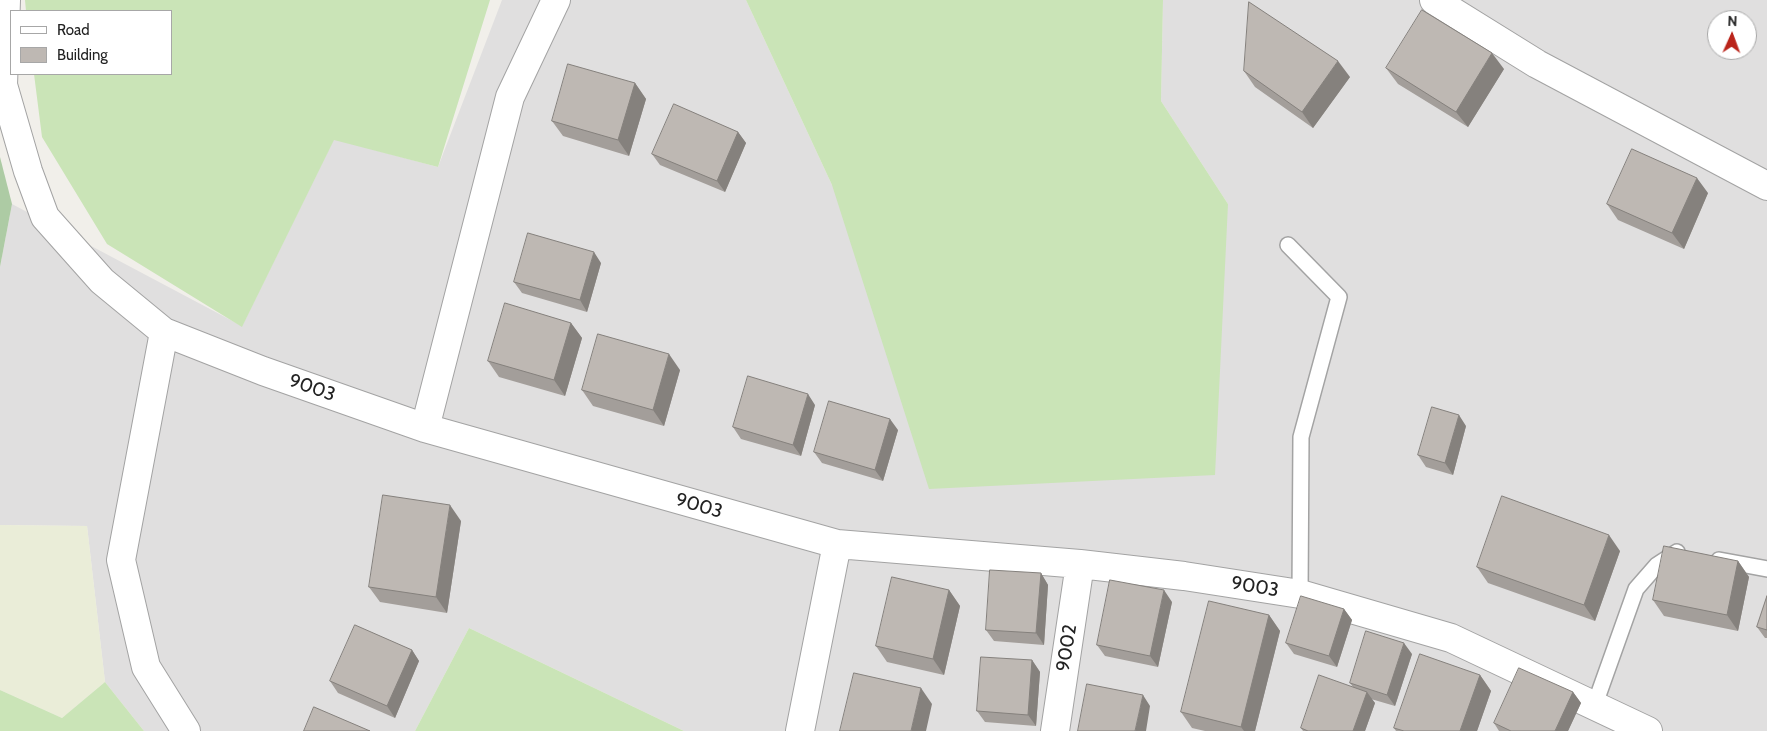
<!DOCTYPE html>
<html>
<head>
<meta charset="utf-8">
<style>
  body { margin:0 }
  #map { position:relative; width:1767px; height:731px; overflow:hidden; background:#f1efea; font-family:Cabin,sans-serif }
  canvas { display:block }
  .legend { position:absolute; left:10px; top:10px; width:162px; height:65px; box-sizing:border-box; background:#fff; border:1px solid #a7a7a7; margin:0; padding:6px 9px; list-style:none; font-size:15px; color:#222 }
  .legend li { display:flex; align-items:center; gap:10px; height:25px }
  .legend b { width:25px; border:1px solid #a7a7a7 }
  .north { position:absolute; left:1707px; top:10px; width:50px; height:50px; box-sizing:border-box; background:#fff; border:1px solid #a7a7a7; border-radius:50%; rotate:2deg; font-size:14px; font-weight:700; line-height:20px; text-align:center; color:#222 }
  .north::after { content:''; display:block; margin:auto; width:18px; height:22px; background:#ba241a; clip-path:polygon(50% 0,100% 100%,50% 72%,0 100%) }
</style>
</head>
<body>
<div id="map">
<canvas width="1767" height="731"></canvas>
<ul class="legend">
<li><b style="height:6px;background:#fff"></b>Road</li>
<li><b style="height:14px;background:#beb8b3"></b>Building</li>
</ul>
<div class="north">N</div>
</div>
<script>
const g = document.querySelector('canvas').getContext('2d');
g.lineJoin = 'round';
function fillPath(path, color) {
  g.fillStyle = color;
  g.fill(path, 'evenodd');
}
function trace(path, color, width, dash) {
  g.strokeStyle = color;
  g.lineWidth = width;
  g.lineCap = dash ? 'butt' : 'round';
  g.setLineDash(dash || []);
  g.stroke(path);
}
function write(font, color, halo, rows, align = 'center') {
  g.font = font + ' Cabin,sans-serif';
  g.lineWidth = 5;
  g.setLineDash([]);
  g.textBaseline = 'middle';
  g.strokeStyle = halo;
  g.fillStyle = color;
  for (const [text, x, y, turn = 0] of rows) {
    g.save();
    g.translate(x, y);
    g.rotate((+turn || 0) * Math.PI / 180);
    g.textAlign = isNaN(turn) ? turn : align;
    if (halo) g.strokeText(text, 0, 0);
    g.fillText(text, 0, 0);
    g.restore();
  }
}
const residential = new Path2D(`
  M502,0H746L832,185L1228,204L1161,101L1163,0H1767V731H684L469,628L415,731H144L105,682L87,526L0,525V267L12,204L242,326L334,139L438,167ZM1717,20H1747V50H1717Z`);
const farmland = new Path2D(`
  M0,525L87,526L105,682L62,718L0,690Z`);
const grass = new Path2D(`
  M25,0H490L438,167L334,140L242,327L107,244L42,137L34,74H171V11H26Z
  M746,0H1163L1161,101L1228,204L1215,475L929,489L832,185Z
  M469,628L684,731H415Z
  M105,682L144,731H0V690L62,718Z`);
const forest = new Path2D(`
  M0,157L12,204L0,267Z`);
const lane = new Path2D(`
  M1288,245L1339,297L1301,437L1300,594
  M1719,560L1767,569
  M1595,704L1636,589L1657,565L1677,552`);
const street = new Path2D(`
  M6,0L3,85L28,171L45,217L102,281L164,332L263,371L425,428L837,544L1080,564L1184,576L1300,594L1451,638L1648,731
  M1434,0L1537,64L1767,186
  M164,332L121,560L146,667L186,731
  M425,428L510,97L556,0
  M800,731L837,544
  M1055,731L1080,564`);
const wall = new Path2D(`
  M1386,68L1504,69L1468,127L1398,84Z
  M1244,71L1350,77L1313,128L1255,87Z
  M635,83L646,99L629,156L563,136L552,121Z
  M738,132L746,143L725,192L660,165L652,154Z
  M1708,193L1684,249L1618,220L1607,204Z
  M601,263L587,312L522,293L514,282Z
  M571,323L582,338L565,396L499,377L488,361Z
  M680,370L664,426L593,406L582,390Z
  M815,405L801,456L741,439L733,427Z
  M1466,426L1453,475L1426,467L1418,455Z
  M898,430L883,481L822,463L814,452Z
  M461,521L447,613L380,602L369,587Z
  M1620,551L1595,621L1488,583L1477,567Z
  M1738,561L1749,577L1738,631L1664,616L1653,600Z
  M1041,573L1048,585L1044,645L994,641L986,630Z
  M949,590L960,606L944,675L887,662L876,646Z
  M1767,596V638H1765L1757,627Z
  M1172,602L1158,667L1105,656L1097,645Z
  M1344,609L1352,620L1337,667L1294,654L1286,643Z
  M1269,615L1280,631L1255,731H1205L1192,728L1181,712Z
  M412,650L419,661L395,718L338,693L330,681Z
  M1412,654L1395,706L1371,699L1375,703L1365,731H1303L1301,728L1353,687L1350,683Z
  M1032,660L1040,672L1036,726L985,722L977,711Z
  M1480,675L1491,691L1477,731H1396L1394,728Z
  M1573,692L1581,703L1568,731H1499L1494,723Z`);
const shadedWall = new Path2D(`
  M1492,53L1504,69L1468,127L1456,112Z
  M1338,61L1350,77L1313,128L1302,112Z
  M635,83L646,99L629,156L618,140Z
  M738,132L746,143L725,192L717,181Z
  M1697,178L1708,193L1684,249L1672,233Z
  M594,252L601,263L587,312L580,300Z
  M571,323L582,338L565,396L554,380Z
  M669,354L680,370L664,426L653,410Z
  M808,394L815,405L801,456L793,445Z
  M1459,415L1466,426L1453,475L1445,463Z
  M890,419L898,430L883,481L875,470Z
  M450,505L461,521L447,613L436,597Z
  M1609,535L1620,551L1595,621L1584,605Z
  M1738,561L1749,577L1738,631L1727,615Z
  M1041,573L1048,585L1044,645L1036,633Z
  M949,590L960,606L944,675L933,659Z
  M1164,590L1172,602L1158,667L1150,656Z
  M1344,609L1352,620L1337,667L1329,656Z
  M1269,615L1280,631L1255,731H1244L1241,727Z
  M1404,643L1412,654L1395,706L1387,695Z
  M412,650L419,661L395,718L387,706Z
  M1032,660L1040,672L1036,726L1028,715Z
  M1480,675L1491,691L1477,731H1460Z
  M921,688L932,704L926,731H911Z
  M1367,692L1375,703L1365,731H1353Z
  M1573,692L1581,703L1568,731H1555Z
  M1143,695L1150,706L1146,731H1135Z`);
const building = new Path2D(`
  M1249,2L1338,61L1302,112L1244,71Z
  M1422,10L1492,53L1456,112L1386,68Z
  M568,64L635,83L618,140L552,121Z
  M674,104L738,132L717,181L652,154Z
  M1632,149L1697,178L1672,233L1607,204Z
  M528,233L594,252L580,300L514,282Z
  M505,303L571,323L554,380L488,361Z
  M598,334L669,354L653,410L582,390Z
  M748,376L808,394L793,445L733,427Z
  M829,401L890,419L875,470L814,452Z
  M1432,407L1459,415L1445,463L1418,455Z
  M383,495L450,505L436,597L369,587Z
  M1502,496L1609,535L1584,605L1477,567Z
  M1664,546L1738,561L1727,615L1653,600Z
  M990,570L1041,573L1036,633L986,630Z
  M892,577L949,590L933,659L876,646Z
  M1110,580L1164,590L1150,656L1097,645Z
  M1301,596L1344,609L1329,656L1286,643Z
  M1767,596V630L1757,627Z
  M1209,601L1269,615L1241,727L1181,712Z
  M355,625L412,650L387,706L330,681Z
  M1366,631L1404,643L1387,695L1350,683Z
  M1420,654L1480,675L1460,731H1404L1394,728Z
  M981,657L1032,660L1028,715L977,711Z
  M1519,668L1573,692L1555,731H1511L1494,723Z
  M854,673L921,688L911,731H840Z
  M1319,675L1367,692L1353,731H1308L1301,728Z
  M1087,684L1143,695L1135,731H1078Z
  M314,707L370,731H304Z`);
const streetNames = [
  ["9003",312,388,19],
  ["9003",699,506,16],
  ["9003",1255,587,9],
  ["9002",1067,648,-81]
];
fillPath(residential, '#e0dfdf');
fillPath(farmland, '#eaedd8');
fillPath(grass, '#cae4b7');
fillPath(forest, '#adcba4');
trace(lane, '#a3a3a3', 18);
trace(street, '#a3a3a3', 30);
trace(lane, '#fff', 15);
trace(street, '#fff', 28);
fillPath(wall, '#a39e9a');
fillPath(shadedWall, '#85817d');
fillPath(building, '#beb8b3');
trace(building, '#85817d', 1);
write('19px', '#222', '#fff', streetNames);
</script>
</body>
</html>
